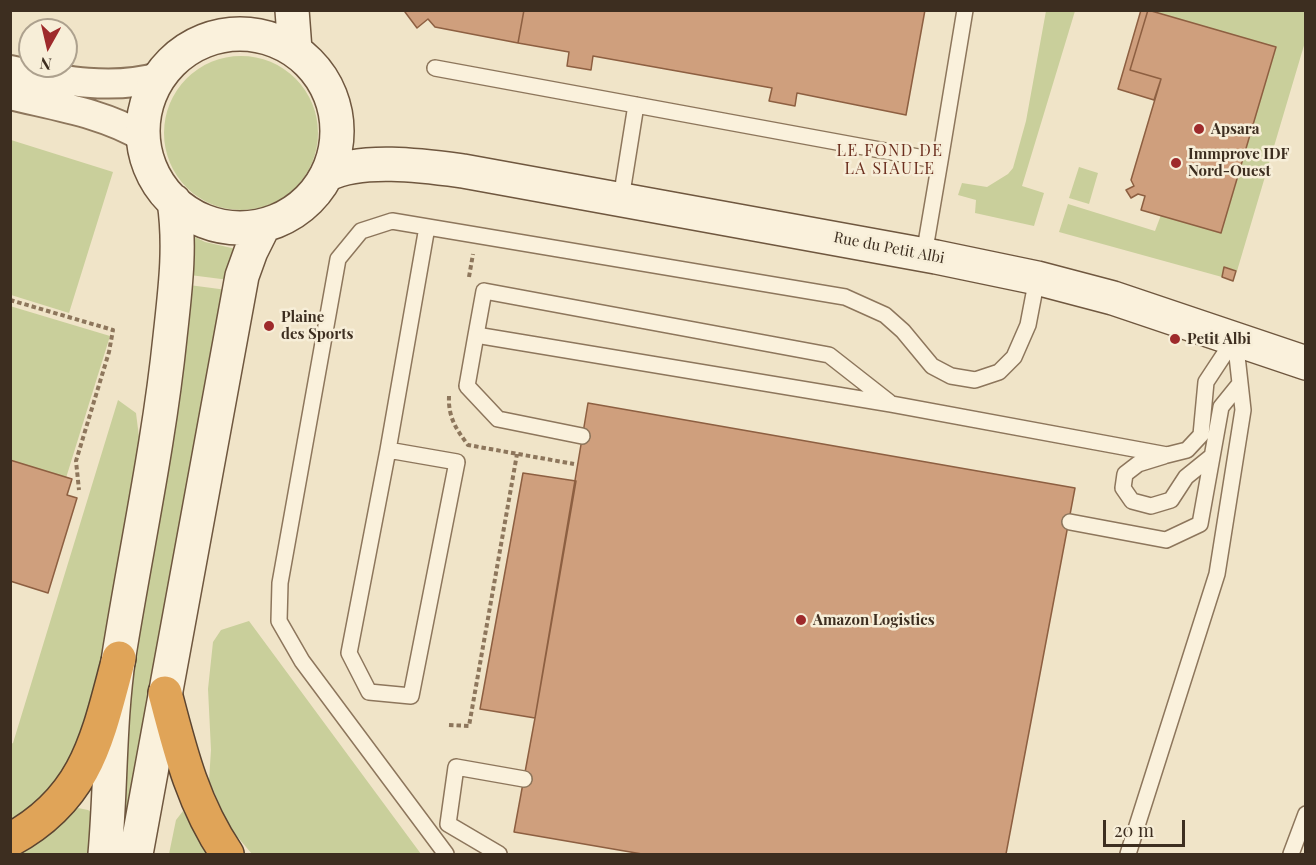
<!DOCTYPE html>
<html>
<head>
<meta charset="utf-8">
<style>
  body { margin:0 }
  #map { position:relative; width:1316px; height:865px; overflow:hidden; background:#f0e4c8; font-family:"Playfair Display",serif }
  canvas { display:block }
  .frame { position:absolute; inset:0; border:12px solid #3d2e20; pointer-events:none }
  .north { position:absolute; left:18px; top:18px; width:60px; height:60px; box-sizing:border-box; background:#f7eed8; border:2px solid #ada18e; border-radius:50%; rotate:188deg; font-size:16px; font-weight:700; line-height:24px; text-align:center; color:#3d2e20 }
  .north::after { content:''; display:block; margin:auto; width:21px; height:27px; background:#9e2a2b; clip-path:polygon(50% 0,100% 100%,50% 72%,0 100%) }
  .scale { position:absolute; left:1103px; top:820px; width:82px; height:27px; box-sizing:border-box; border:3px solid #3d2e20; border-top:0; padding-left:8px; font-size:18px; line-height:21px; white-space:nowrap; color:#3d2e20; -webkit-text-stroke:4px #f7eed8; paint-order:stroke }
</style>
</head>
<body>
<div id="map">
<canvas width="1316" height="865"></canvas>
<div class="frame"></div>
<div class="north">N</div>
<div class="scale">20 m</div>
</div>
<script>
const g = document.querySelector('canvas').getContext('2d');
g.lineJoin = 'round';
function fillPath(path, color) {
  g.fillStyle = color;
  g.fill(path, 'evenodd');
}
function trace(path, color, width, dash) {
  g.strokeStyle = color;
  g.lineWidth = width;
  g.lineCap = dash ? 'butt' : 'round';
  g.setLineDash(dash || []);
  g.stroke(path);
}
function write(font, color, halo, rows, align = 'center') {
  g.font = font + ' "Playfair Display",serif';
  g.lineWidth = 5;
  g.setLineDash([]);
  g.textBaseline = 'middle';
  g.strokeStyle = halo;
  g.fillStyle = color;
  for (const [text, x, y, turn = 0] of rows) {
    g.save();
    g.translate(x, y);
    g.rotate((+turn || 0) * Math.PI / 180);
    g.textAlign = isNaN(turn) ? turn : align;
    if (halo) g.strokeText(text, 0, 0);
    g.fillText(text, 0, 0);
    g.restore();
  }
}
const green = new Path2D(`
  M1046,11H1075L1022,186L1044,193L1034,226L975,213L976,200L958,195L962,183L987,187L1008,174L1013,168L1026,121Z
  M1150,11H1305V42L1237,271L1225,268L1222,277L1059,232L1068,204L1155,231L1161,215L1221,233L1276,47Z
  M164 133a77 77 0 1 1 154 0a77 77 0 1 1-154 0Z
  M11,140L113,172L69,313L11,295Z
  M1079,167L1098,173L1089,204L1069,198Z
  M193,236L205,242L236,249L229,280L190,275Z
  M189,285L227,290L120,854L119,750Z
  M10,306L110,336L66,478L11,460Z
  M118,400L136,413L140,445L90,722L49,797L11,825V744L13,743Z
  M249,621L421,854H252L229,827L209,780L211,750L208,689L213,642L221,630Z
  M78,808L88,810L95,815L97,854H11L67,812Z
  M183,811L207,854H169L176,820Z`);
const building = new Path2D(`
  M406,10H524L518,43L435,27L428,19L417,28L405,12Z
  M524,10H925L906,115L797,93L795,106L769,101L772,88L593,56L591,70L567,66L569,52L518,43Z
  M1141,10H1148L1130,70L1161,79L1154,100L1118,89Z
  M1148,10L1276,47L1221,233L1141,210L1145,196L1138,194L1131,198L1126,190L1134,186L1131,180L1161,79L1130,70Z
  M1224,267L1236,271L1233,281L1222,277Z
  M588,403L1075,488L1006,854H642L514,832L535,718Z
  M10,460L72,479L67,495L77,498L48,593L10,581Z
  M523,473L576,481L535,718L480,709Z`);
const path = new Path2D(`
  M469,277L473,254
  M10,300L113,330L109,352L76,461L79,490
  M449,396C448,417 456,429 468,445L574,464
  M449,725L469,726L517,454`);
const lane = new Path2D(`
  M435,68L940,161L965,10
  M621,199L636,105
  M924,255L940,161
  M476,335L484,291L829,355L889,402
  M582,436L498,419L467,386L476,335L891,404L1167,455L1187,450L1201,435L1206,382L1235,338
  M388,450L457,462L411,696L369,692L349,653L388,450L427,227
  M1164,456L1138,464L1125,474L1123,488L1132,501L1151,506L1171,500L1186,477L1212,456
  M1070,522L1166,540L1200,524L1221,407L1238,386
  M446,854L302,661L279,621L280,583L338,259L361,231L392,221L845,297L885,315L903,331L932,366L951,376L975,380L999,372L1014,357L1028,325L1037,278
  M499,854L448,824L456,767L524,779
  M1128,854L1217,574L1243,410L1235,338
  M1291,854L1306,814`);
const street = new Path2D(`
  M10,70C60,80 110,91 159,77
  M10,95C55,106 103,113 143,137`);
const secondary = new Path2D(`
  M292,10L295,50
  M143 131a97 97 0 1 1 194 0a97 97 0 1 1-194 0Z
  M327,175C361,157 425,166 463,171L936,257L1037,278L1113,298L1306,363
  M105,854C111,788 109,721 119,655C136,549 159,444 170,337C175,291 181,247 174,201
  M136,854L242,276L251,251L264,225`);
const highway = new Path2D(`
  M165,693C180,751 193,804 227,854
  M10,840C88,798 98,736 119,658`);
const markers = [
  [1199,129,6,"#9e2a2b"],
  [1176,163,6,"#9e2a2b"],
  [269,326,6,"#9e2a2b"],
  [1175,339,6,"#9e2a2b"],
  [801,620,6,"#9e2a2b"]
];
const poiNames = [
  ["Apsara",1211,129],
  ["Immprove IDF",1188,154],
  ["Nord-Ouest",1188,171],
  ["Plaine",281,317],
  ["des Sports",281,334],
  ["Petit Albi",1187,339],
  ["Amazon Logistics",813,620]
];
const streetNames = [
  ["Rue du Petit Albi",889,248,11]
];
const neighbourhoodNames = [
  ["LE FOND DE",890,151],
  ["LA SIAULE",890,169]
];
fillPath(green, '#c9cf9b');
fillPath(building, '#cf9f7d');
trace(building, '#8d5f41', 1.5);
trace(lane, '#8d765c', 18);
trace(street, '#8d765c', 32);
trace(secondary, '#6f573f', 36);
trace(highway, '#5b4430', 36);
trace(path, '#8d765c', 4, [4.5, 3]);
trace(lane, '#faf1dc', 15);
trace(street, '#faf1dc', 28);
trace(secondary, '#faf1dc', 33);
trace(highway, '#e0a458', 33);
for (const [x, y, r, color] of markers) {
  const dot = new Path2D();
  dot.arc(x, y, r, 0, 2 * Math.PI);
  g.fillStyle = color;
  g.fill(dot);
  trace(dot, '#f7eed8', 2);
}
write('bold 15px', '#3d2e20', '#f7eed8', poiNames, 'left');
write('15px', '#3d2e20', '#f7eed8', streetNames);
g.letterSpacing = '1.5px';
write('16px', '#6b2e1e', '#f7eed8', neighbourhoodNames);
g.letterSpacing = '0px';
</script>
</body>
</html>
